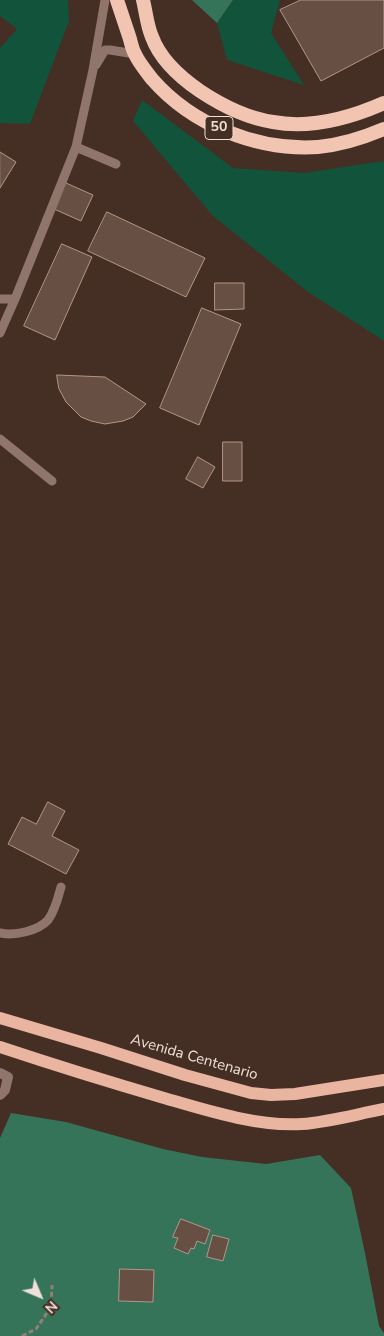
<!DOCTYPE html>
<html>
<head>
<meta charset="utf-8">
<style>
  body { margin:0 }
  #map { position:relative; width:384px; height:1336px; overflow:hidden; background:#452e23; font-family:"Nunito Sans",sans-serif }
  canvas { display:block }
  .north { position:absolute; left:15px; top:1271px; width:50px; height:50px; -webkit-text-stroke:4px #452e23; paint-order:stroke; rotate:135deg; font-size:14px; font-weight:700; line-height:20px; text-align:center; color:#f0e0d9 }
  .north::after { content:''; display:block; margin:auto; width:18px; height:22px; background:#f0e0d9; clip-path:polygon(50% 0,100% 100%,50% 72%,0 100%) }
</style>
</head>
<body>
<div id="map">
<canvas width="384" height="1336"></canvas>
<div class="north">N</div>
</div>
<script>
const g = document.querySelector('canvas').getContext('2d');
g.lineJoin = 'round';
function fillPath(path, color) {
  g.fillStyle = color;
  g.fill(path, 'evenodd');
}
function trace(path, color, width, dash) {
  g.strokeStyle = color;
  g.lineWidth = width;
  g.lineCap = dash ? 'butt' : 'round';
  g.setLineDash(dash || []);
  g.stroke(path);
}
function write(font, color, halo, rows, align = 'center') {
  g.font = font + ' "Nunito Sans",sans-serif';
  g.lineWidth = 5;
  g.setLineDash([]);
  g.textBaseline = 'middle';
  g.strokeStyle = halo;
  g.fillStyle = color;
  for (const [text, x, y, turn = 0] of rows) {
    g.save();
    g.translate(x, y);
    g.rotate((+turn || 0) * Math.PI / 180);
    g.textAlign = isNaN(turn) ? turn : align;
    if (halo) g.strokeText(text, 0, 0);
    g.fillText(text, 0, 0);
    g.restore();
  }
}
const green = new Path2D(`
  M0,0H68L69,21L30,124L0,123V48L17,29L0,16Z
  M233,0H280L271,33L304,85L227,60L217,23Z
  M142,100L233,168L304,173L384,161V341L308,292L213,216L133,121Z`);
const forest = new Path2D(`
  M192,0H233L217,23Z
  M11,1113L66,1122L163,1149L202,1157L266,1164L320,1155L351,1188L365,1253L379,1326L384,1333V1336H0V1138Z`);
const building = new Path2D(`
  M301,0H384V48L321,81L280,10Z
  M0,152L16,162L0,188Z
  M66,183L93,195L81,221L54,209Z
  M107,212L205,258L186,297L88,251Z
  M62,244L92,257L55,340L24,326Z
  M215,283H244V309L215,310Z
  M202,308L241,324L199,425L160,408Z
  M57,375L105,377L146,404L133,417L123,421L105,424L91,421L81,417L66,402L59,389Z
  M223,442H242V481H223Z
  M198,457L215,467L203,488L186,479Z
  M48,802L65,811L52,836L79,850L66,874L8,844L22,817L36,824Z
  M181,1219L210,1230L205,1244L197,1241L194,1249L191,1248L188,1254L174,1248L178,1238L173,1237Z
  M213,1235L229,1239L223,1261L207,1257Z
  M120,1269L154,1270L153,1302L119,1301Z`);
const path = new Path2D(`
  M22,1336L36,1329L51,1307L52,1285`);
const service = new Path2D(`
  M96,65L105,50H110L135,54
  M76,147L116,164
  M0,299H15
  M0,333L15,299L76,147L93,70L105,0
  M0,439L52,481
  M0,933C15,936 38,931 48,920C55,911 58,898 61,887`);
const minor = new Path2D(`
  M0,1073L8,1077L5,1090L0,1095`);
const primary = new Path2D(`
  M0,1018L101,1048L185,1075L251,1093L271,1095L295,1094L384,1080
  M0,1047C54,1065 109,1082 164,1098C205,1110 258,1127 302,1124C329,1122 357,1114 384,1109`);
const trunk = new Path2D(`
  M117,0C121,12 125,24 129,36C131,42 132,49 135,54C139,63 146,71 152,79C192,125 257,151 318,147C341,145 363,138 384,129
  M143,0C146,12 147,26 152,37C160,59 181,78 200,91C221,105 247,118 273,122C310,129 350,118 384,103`);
const shields = [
  [219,128,28]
];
const shieldNames = [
  ["50",219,128]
];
const streetNames = [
  ["Avenida Centenario",194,1058,16]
];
fillPath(green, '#12533b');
fillPath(forest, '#357459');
fillPath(building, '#684f43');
trace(building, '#b39689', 1);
trace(path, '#937f76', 3, [5, 2.5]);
trace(service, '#8f756b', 9);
trace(minor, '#8f756b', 10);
trace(primary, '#e9b5a0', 12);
trace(trunk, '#f2c5b3', 14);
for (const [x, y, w] of shields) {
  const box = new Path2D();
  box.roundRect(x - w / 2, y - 11.5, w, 23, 4);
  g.fillStyle = '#452e23';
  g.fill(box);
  trace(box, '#f0e0d9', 1);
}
write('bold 14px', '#f0e0d9', null, shieldNames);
write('15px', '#f0e0d9', '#452e23', streetNames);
</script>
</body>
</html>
